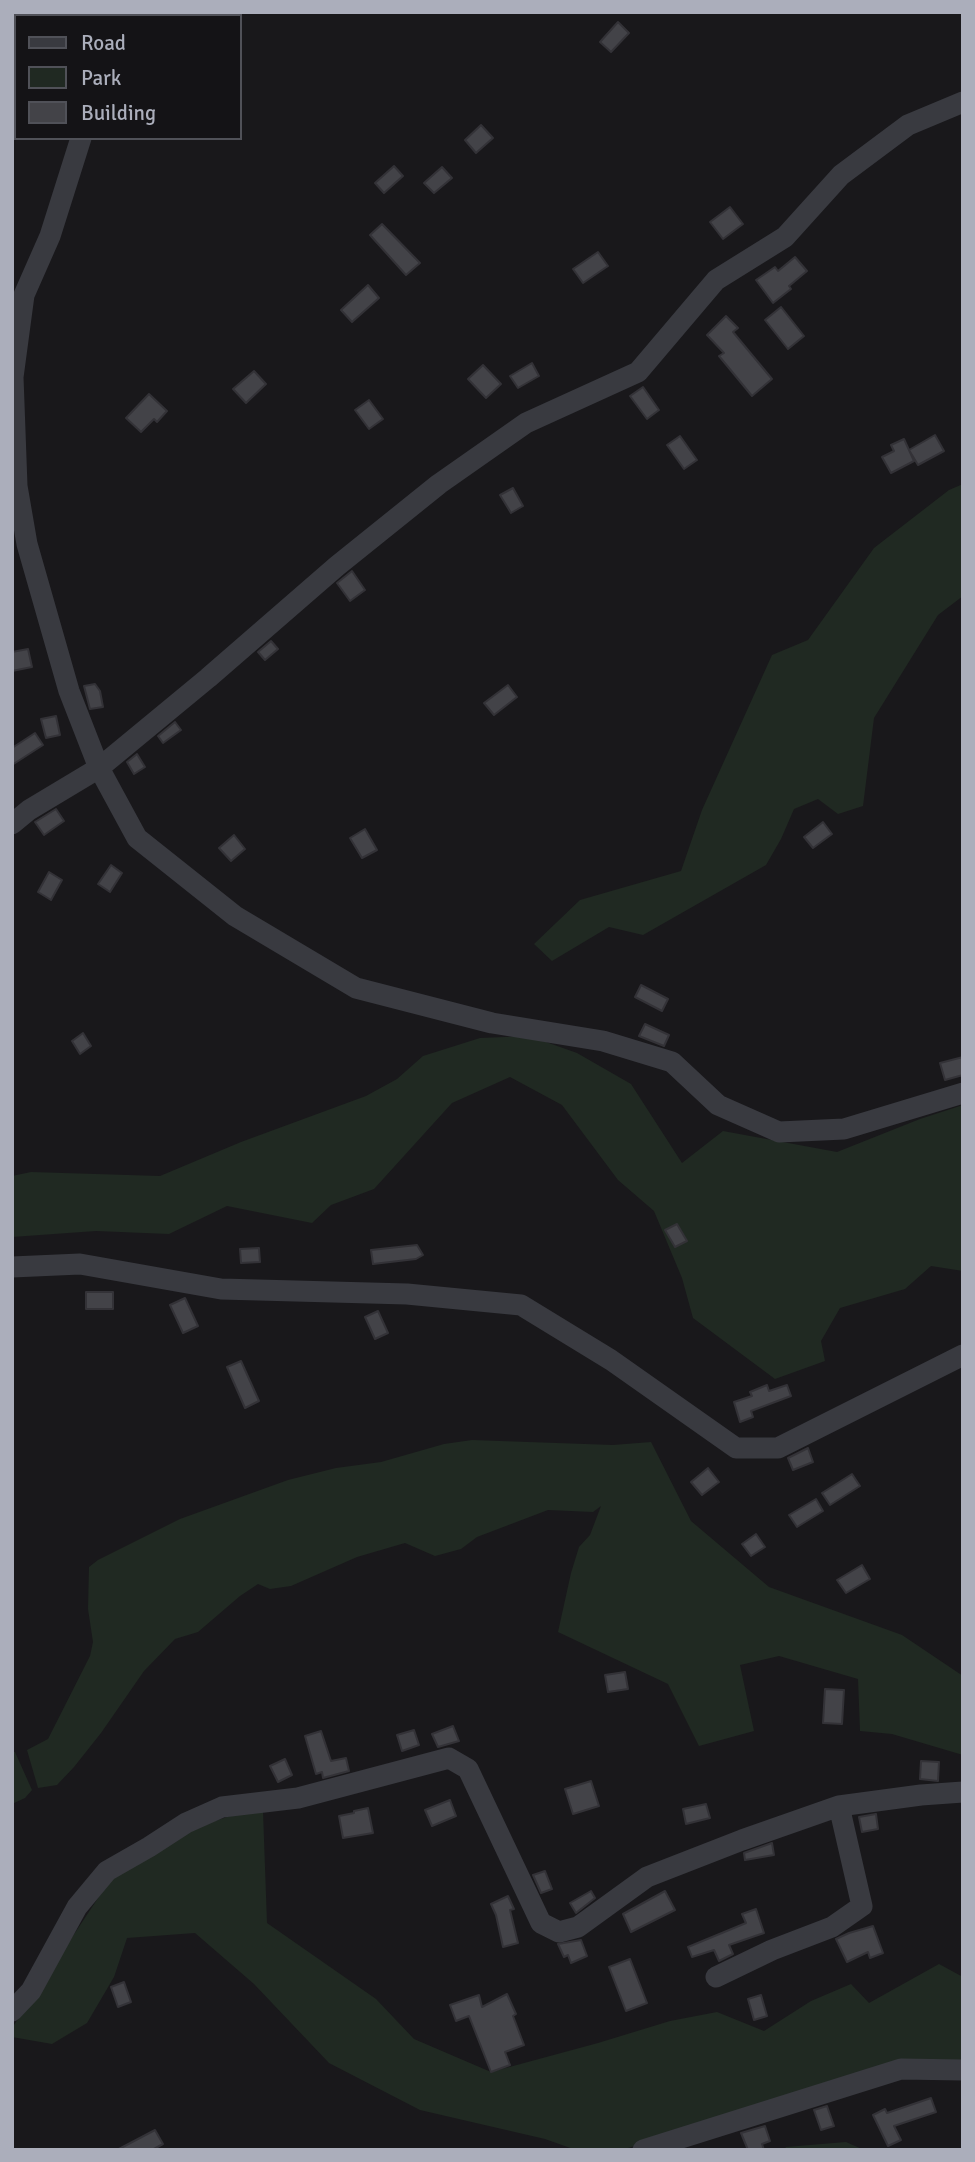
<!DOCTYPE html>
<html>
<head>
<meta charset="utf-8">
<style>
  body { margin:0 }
  #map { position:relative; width:975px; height:2162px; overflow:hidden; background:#19181b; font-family:Signika,sans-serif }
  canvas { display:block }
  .frame { position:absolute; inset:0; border:14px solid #abaebb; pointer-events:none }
  .legend { position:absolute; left:14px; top:14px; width:228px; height:126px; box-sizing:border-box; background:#141316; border:2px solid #505158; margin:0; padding:9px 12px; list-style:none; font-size:21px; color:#abaebb }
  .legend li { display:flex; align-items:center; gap:14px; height:35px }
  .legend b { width:35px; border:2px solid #505158 }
</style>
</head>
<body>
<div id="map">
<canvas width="975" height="2162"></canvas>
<div class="frame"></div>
<ul class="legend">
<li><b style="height:9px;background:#393a40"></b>Road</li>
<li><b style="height:19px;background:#202922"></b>Park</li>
<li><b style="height:19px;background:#434348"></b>Building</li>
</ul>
</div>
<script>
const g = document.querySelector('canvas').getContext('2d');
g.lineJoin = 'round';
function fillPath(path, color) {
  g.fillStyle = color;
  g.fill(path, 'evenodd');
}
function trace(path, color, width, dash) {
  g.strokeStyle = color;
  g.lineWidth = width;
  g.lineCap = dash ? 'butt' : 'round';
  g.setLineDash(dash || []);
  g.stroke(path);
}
const green = new Path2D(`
  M963,484V596L938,615L874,718L863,806L838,814L818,799L794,809L781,839L766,865L643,935L609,927L552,961L534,944L580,900L681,871L702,810L772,655L808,640L874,548L949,490Z
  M529,1036L577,1053L631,1084L682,1163L723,1131L837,1152L920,1119L963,1105V1271L931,1266L905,1289L840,1308L821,1341L825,1361L775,1379L693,1318L682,1278L654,1211L618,1180L562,1105L510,1077L452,1103L374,1189L331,1205L312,1223L227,1206L169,1234L96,1231L12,1237V1176L31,1172L160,1176L241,1142L366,1096L397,1079L423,1056L480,1038Z
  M472,1440L613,1445L651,1442L691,1521L769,1587L902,1635L963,1676V1755L892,1734L860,1731L858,1679L779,1656L740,1665L754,1731L699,1746L668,1684L558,1632L571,1573L579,1547L590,1535L601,1506L593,1512L548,1510L477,1537L461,1549L435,1556L405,1543L357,1557L291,1586L270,1589L258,1584L240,1596L198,1632L175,1639L144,1671L101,1733L74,1767L57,1785L38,1788L27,1750L48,1739L90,1656L93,1642L88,1609L89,1567L98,1560L180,1519L288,1480L336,1468L381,1462L444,1444Z
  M12,1752H15L32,1790L25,1798L12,1804Z
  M263,1811L267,1923L376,1999L414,2039L491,2072L598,2043L670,2021L717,2012L764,2031L811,2001L851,1984L869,2003L939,1964L963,1977V2062L716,2123L621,2150H576L545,2139L420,2110L329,2063L254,1984L195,1933L127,1938L114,1977L87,2023L52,2044L12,2037V2028L112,1877L188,1830L230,1816Z
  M846,2142L864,2150H784L786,2147Z`);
const building = new Path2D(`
  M618,22L629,33L611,52L600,42Z
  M481,125L493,138L476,153L465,140Z
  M394,166L403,176L384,193L375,183Z
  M442,167L452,178L434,193L424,183Z
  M730,207L743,224L723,239L710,222Z
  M382,224L420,263L406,275L370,235Z
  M598,252L608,266L583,283L573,269Z
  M795,257L807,271L789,286L791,289L773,303L756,280L775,267L778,271Z
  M368,285L379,298L352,322L341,310Z
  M781,307L804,336L788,349L765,320Z
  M726,316L738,328L733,332L772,379L752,396L719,356L724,353L707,335Z
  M532,363L539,376L518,388L510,376Z
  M483,365L501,384L486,398L468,379Z
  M254,371L266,384L246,403L233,389Z
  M643,387L659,410L647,419L630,396Z
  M149,394L167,411L157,422L154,419L141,432L126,418Z
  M369,400L383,419L369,429L355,410Z
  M935,435L944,451L918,465L909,450Z
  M680,436L697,460L684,469L667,445Z
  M904,439L914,461L891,473L882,457L894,451L891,445Z
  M513,488L523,506L511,513L500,495Z
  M352,571L365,590L350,601L337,583Z
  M271,641L278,649L265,660L258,652Z
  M28,649L32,667L12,671V652Z
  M95,684L100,691L103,707L90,709L84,686Z
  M508,685L517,697L494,715L484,703Z
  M56,716L60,735L46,738L41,719Z
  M175,722L181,730L163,743L158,736Z
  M35,733L43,745L12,765V748Z
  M137,754L145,767L134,774L127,762Z
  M56,809L64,821L44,835L35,822Z
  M823,822L832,834L813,848L804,837Z
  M365,829L377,850L362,858L350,838Z
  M234,835L245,849L231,861L219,848Z
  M111,865L122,873L110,892L98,884Z
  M49,872L62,880L51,900L38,892Z
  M641,985L668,999L662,1011L635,997Z
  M645,1024L669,1035L664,1046L639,1036Z
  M83,1033L91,1046L80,1054L72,1041Z
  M963,1057V1075L945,1080L940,1063Z
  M677,1224L687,1241L675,1247L665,1230Z
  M417,1245L423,1255L416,1259L373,1264L371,1250Z
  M259,1248L260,1262L241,1263L240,1249Z
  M86,1292H113V1309H86Z
  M185,1298L198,1326L183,1333L170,1305Z
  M378,1311L388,1333L375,1339L365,1317Z
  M241,1361L259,1401L245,1408L227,1367Z
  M767,1385L769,1391L787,1385L791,1396L751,1411L753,1417L740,1422L734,1402L752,1396L750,1392Z
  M808,1448L813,1462L793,1470L788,1458Z
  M708,1468L719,1482L702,1495L691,1482Z
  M852,1474L860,1486L830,1505L822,1493Z
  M816,1499L823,1511L797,1527L789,1515Z
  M756,1534L765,1547L751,1556L742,1544Z
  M862,1565L870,1579L846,1593L837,1580Z
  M625,1672L628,1689L608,1692L605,1675Z
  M825,1689L844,1690L842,1724L823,1723Z
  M453,1726L459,1741L438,1747L432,1734Z
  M414,1730L419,1745L402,1751L397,1735Z
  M321,1731L331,1761L346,1758L349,1771L323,1778L322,1772L316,1774L305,1736Z
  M285,1759L292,1775L278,1782L270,1766Z
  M921,1761L939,1762L938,1781L920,1779Z
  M591,1781L599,1806L573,1814L565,1789Z
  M450,1800L456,1816L432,1826L425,1810Z
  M706,1804L710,1818L686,1824L683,1809Z
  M368,1808L373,1833L343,1838L339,1816L354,1813V1811Z
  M876,1814L878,1829L862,1832L859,1817Z
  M772,1843L774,1855L745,1860L744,1853Z
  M545,1871L552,1889L541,1893L533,1875Z
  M591,1891L595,1898L576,1913L570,1903Z
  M665,1891L675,1910L631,1932L623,1914Z
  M508,1896L514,1909L510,1910L518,1943L503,1947L496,1915L491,1904Z
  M756,1909L764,1933L729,1945L733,1954L719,1961L714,1950L692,1957L688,1947L746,1923L742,1914Z
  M873,1926L883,1953L870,1958L868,1952L847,1962L836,1939L849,1933Z
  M581,1940L587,1956L571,1963L568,1955L564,1957L558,1944Z
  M630,1959L647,2003L626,2011L609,1967Z
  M124,1982L131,2002L118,2007L111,1987Z
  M507,1994L516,2014L513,2016L524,2045L505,2052L510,2065L491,2072L469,2016L456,2021L450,2005L479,1995L482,2007Z
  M761,1995L767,2016L754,2020L748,1999Z
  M931,2098L936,2112L894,2126L901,2140L888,2146L873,2115L885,2109L887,2113Z
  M827,2106L834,2126L821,2130L814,2110Z
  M765,2126L770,2141L762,2144L764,2150H748L741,2133Z
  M155,2130L163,2144L152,2150H117Z`);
const minor = new Path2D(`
  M104,12L107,16
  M81,138L50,236L24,295L13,377L17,486L27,544L69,691L99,768L137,838L235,916L356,988L492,1023L603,1041L672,1062L718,1105L779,1132L844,1129L963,1093
  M12,824L29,810L99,768L208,678L337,566L439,484L526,423L638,372L716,280L785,237L841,175L908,125L963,102
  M12,1267L80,1264L221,1289L407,1294L521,1305L611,1360L736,1448H778L963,1355
  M716,1977L772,1950L832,1927L862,1906L839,1806
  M12,2011L31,1991L77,1907L107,1871L149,1847L186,1823L222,1807L298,1798L449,1758L468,1769L541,1923L559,1932L578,1927L647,1877L742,1840L839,1806L921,1795L963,1792
  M643,2150L901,2069L963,2070`);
fillPath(green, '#202922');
fillPath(building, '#434348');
trace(building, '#333237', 2);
trace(minor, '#393a40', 21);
</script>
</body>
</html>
